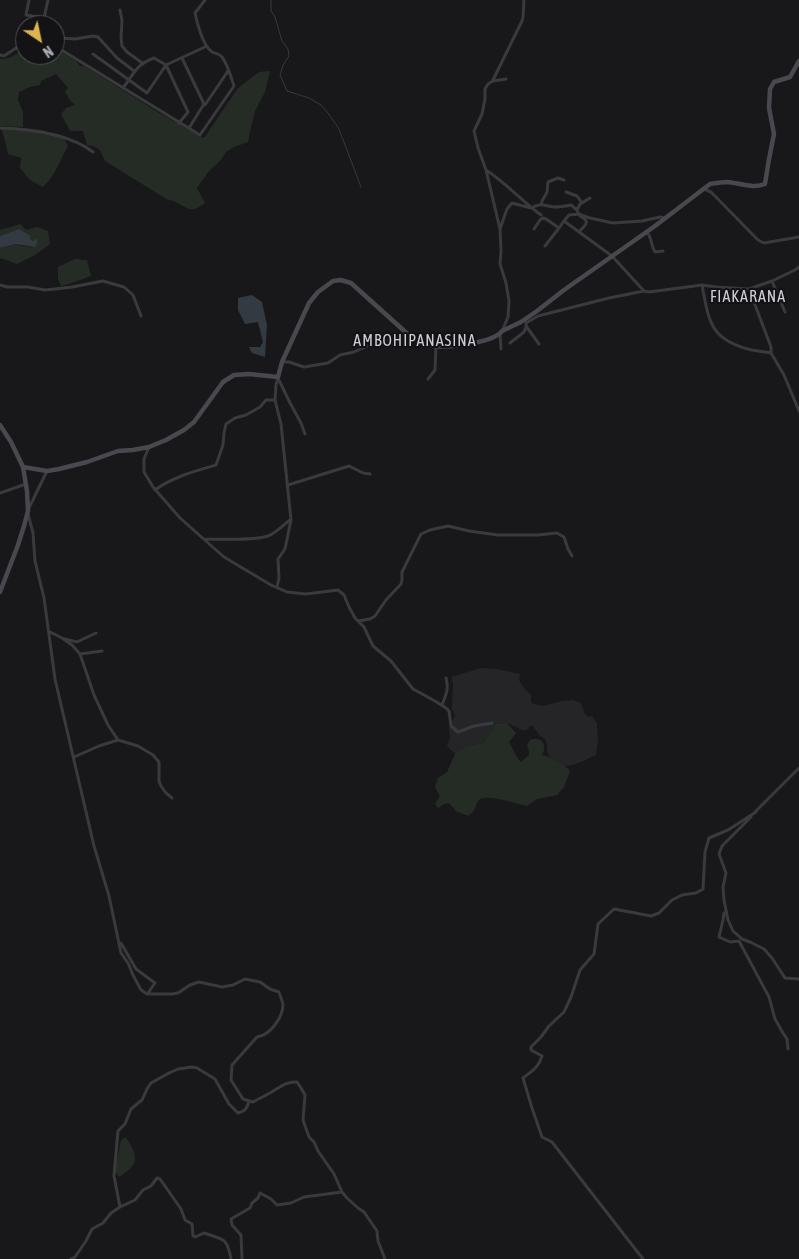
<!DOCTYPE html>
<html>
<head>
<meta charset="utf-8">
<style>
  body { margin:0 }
  #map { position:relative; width:799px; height:1259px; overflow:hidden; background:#18181a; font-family:"Asap Condensed",sans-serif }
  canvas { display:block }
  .north { position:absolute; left:15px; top:15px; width:50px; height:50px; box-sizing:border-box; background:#131315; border:1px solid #505156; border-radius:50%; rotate:146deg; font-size:14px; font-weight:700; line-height:20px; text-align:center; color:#acafb8 }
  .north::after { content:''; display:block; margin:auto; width:18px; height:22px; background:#dcb54e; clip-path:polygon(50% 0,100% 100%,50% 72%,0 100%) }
</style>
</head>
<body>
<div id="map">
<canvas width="799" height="1259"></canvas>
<div class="north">N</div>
</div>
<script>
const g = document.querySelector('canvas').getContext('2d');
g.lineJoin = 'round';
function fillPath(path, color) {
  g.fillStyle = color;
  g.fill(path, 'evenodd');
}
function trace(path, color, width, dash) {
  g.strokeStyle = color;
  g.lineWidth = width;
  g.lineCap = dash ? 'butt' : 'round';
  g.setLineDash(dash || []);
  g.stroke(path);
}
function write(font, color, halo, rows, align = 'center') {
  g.font = font + ' "Asap Condensed",sans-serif';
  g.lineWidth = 4.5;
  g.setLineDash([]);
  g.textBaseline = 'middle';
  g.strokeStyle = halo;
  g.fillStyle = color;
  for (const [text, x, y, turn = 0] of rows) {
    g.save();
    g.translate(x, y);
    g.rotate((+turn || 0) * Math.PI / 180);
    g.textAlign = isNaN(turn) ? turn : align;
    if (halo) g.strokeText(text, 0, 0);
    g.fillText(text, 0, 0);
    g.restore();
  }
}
const built = new Path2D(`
  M481,668L497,669L520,674L519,680L523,687L531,695V703L543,706L562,701L573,700L581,703L584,712L588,717L592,716L597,723L598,741L596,755L581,762L572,765L566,766L559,763L549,756L547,752V744L545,739L540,736L532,725L526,730H522L507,723L496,724L483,743L466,746L455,754L447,746L450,738L449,729L455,715L452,709L453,684L451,677Z`);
const green = new Path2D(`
  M55,48L76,61L80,66H84L161,114L204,138L238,88L259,72L270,71L265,92L255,111L250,131L248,142L234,147L226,152L221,160L209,171L197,188L205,203C202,205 198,208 194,209C185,211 177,199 168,200L105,161L100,150L93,146L87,145L83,131H70L61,114L66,108L75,105L70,100L65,92L68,88L56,74L41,81L40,85L30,87L19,92L18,100L23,112V127L0,126V59C9,60 18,53 25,49V55H55Z
  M1,128L41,130L64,138L68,146C60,160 55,176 43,187L30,180L20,168L21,158L8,154L4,137Z
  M21,224L26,230L37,227L48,231L50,244L35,255L17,264L0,258V247L2,248L15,244L22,246L35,247L37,239L33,241L30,239L31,236L19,229L0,236V230Z
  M75,259L87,260L91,276L69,284L61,286L58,279V267Z
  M507,723L516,733L509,742C513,748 516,758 521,762L529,755V751L527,745L530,740C542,736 548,745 542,755C551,757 565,764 570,771L564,787L557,795L537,799L527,806C517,804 486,793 479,800C474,806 477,810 468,816L456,811L449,803L444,804L438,808L435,804L440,796L435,787L438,778L447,772L455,754L466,746L483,743L496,724Z
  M125,1137L127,1139C139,1158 139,1164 119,1177C118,1175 117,1174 116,1173C115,1169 120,1145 121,1140Z`);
const water = new Path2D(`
  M19,229L31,236L30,239L33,241L37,238V243L35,247L15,244L1,248L0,247V236Z
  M252,295L262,302L267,325L265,357L252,353L249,347H260L263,342L258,322L245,324L238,310V298Z`);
const stream = new Path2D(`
  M271,0V11L275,17L282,41L288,49L289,56L283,65L280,75L287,91L309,98L321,105L328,113L339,129L361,187`);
const street = new Path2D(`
  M29,0L26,15L44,18
  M120,10L122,21L121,37L122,46L127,52L141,62V63
  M41,25L44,18L48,0
  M60,38L75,39L93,36L98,37L117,58L134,71
  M55,46L200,135L234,86C231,77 228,65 222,57C219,53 216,54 212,52C203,46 197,23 195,13L205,0
  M93,54L147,93L166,65L207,46
  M0,55L4,56L25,42
  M182,58L204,104L189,128
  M493,80L522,21L523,17L524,0
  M123,88C134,74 135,65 154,58L166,65L188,112L179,123
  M205,105L228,71
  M0,128C30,129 68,133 93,152
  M486,170C506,183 522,201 541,215
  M704,189L711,192L758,240L764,243L799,237
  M566,192L577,196L582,203
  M590,198L580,204L577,210L578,214L590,218L613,223L642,221L660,217L665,218
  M541,204C542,199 545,197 547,192C548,189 547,185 548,182L558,178L564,180
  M564,221L569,215L580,214V216C591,222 586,224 579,232
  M500,229L507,209L512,203L531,208C542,202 544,206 554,207C560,207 566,206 571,205L577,210
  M534,229L540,220L543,218L546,219L559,228L564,221L612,256L644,291L649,292L702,285C709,322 710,340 752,350C758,351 765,352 771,353L784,375L799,411
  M647,232C652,238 651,246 655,252L663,251
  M545,246L559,228
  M772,281L785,312
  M0,285L7,287H28L45,290L55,289L72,287L103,281L124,287L133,295L141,316
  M702,285L716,287L749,289L772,281L795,270L799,267
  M749,289L771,347V353
  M526,322V326L539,344
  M526,323L538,316L609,298L644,291
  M502,331L508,317L509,301L506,283L500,264L501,251L500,229L486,170L478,148L474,131L482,114L485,99V89L488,84L493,81L506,79
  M500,334L501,349
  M510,343L524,332L526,327
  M282,362H289L304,367L328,363L340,355L354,352L381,340L407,342L413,339
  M278,378L290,403L301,423L305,434
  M428,379L435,370L436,346
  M149,447L144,459V472L153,487L180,518L224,557L271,585L287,592L306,594L338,590L344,595L349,607L355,618L364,627L373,646L391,661L413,689L435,701L446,708L449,711L451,726L458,732L474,726L492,723
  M288,485L349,466L363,473L370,474
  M155,490C173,477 195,471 216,465L223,445L224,433L226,424L235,418L246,415L260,407L266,400H275
  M0,493L26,484
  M29,508L47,471
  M28,514L33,533L35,561L44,598L55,679L94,846L109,896L121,953L128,963L133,975L141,990L147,994H172L178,993L190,985L199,982L222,987L233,985L245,979L260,982L270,989L279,992C280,996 282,1000 283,1004C283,1018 270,1035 257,1037L232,1065L231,1080L243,1099L253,1102C258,1099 263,1097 268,1094C278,1089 285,1081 297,1082L301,1088L305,1095L303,1120L309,1137L314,1142L318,1151L334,1174L342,1192L347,1198L358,1208L364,1212L377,1231L378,1241L385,1259
  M204,539C221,539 253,541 268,536C276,533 283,525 290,520
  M277,587L279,578L278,559L285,549L291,520L281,424L275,400L276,385L278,377
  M358,621L370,619L375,616L386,600L401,584L402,580V572L421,534L430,530L448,526L469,531L498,535H538L557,533L564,537L568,549L572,556
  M50,632L62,638L72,645L80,654L94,695L108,725L118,740L138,746L153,755L159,762V781L161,786L166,793L172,798
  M65,639L77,642L96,633
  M80,654L102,651
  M442,705C446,695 449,689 446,678
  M74,757L99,746L118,740
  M755,812L799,768
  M751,817L722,846L719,854L726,873L723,887L724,900L728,920L733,931L742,939L750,942L764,949L772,958L785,978L799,979
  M724,913L723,920L719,937L730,942L739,941L769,997L775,1019L783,1033L787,1039L788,1049
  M121,943L136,969L155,983L148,993
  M120,1207L114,1176L118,1131L125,1124L131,1109L142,1100L147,1089L151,1083L169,1073L178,1069L192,1067L197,1068L215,1079L229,1104L238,1113C246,1111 247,1108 249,1101
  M71,1259L75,1257L86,1241L92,1229L103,1223L111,1213L120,1207L135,1200L143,1190L151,1186L157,1178L160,1179L181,1209L185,1220L192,1224L193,1236L195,1237L204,1233C224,1240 227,1237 231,1259
  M242,1259L241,1235L232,1225L231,1219L250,1208L252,1203L258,1198L260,1193L271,1199L277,1205L291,1203L304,1197L342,1192
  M643,1259L552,1142L542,1137L532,1108L523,1078C532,1071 539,1067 542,1056L531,1050V1047L541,1037L549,1026L564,1012L571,997L580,970L594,954L598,924L614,909L651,916L659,913L672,900L682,895L696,893L703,889L705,852L709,838L728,830L756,812`);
const secondary = new Path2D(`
  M0,425L11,442L23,467L27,491L28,511L24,526L18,545L0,592
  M23,467L47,471L59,469L87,462L118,451L133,450L149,447L166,440L184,430L194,422L223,382L234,375L249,374L278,377L282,362L309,303L318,292L333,281L341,280L351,283L411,337C418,341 425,345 433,346C447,348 494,343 502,331L521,322L537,311L564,290L655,226L710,184C716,183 721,182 727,182C739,183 754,189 765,184L769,159L774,134L769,108L770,89L774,82L790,77L799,61`);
const quarterNames = [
  ["FIAKARANA",748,297],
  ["AMBOHIPANASINA",415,341]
];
fillPath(built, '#252427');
fillPath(green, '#252c26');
fillPath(water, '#343a41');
trace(stream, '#343a41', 1);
trace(street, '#3a3a3e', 3);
trace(secondary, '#48494e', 4.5);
g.letterSpacing = '1px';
write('16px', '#cdced5', '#131315', quarterNames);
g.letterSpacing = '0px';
</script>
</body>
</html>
